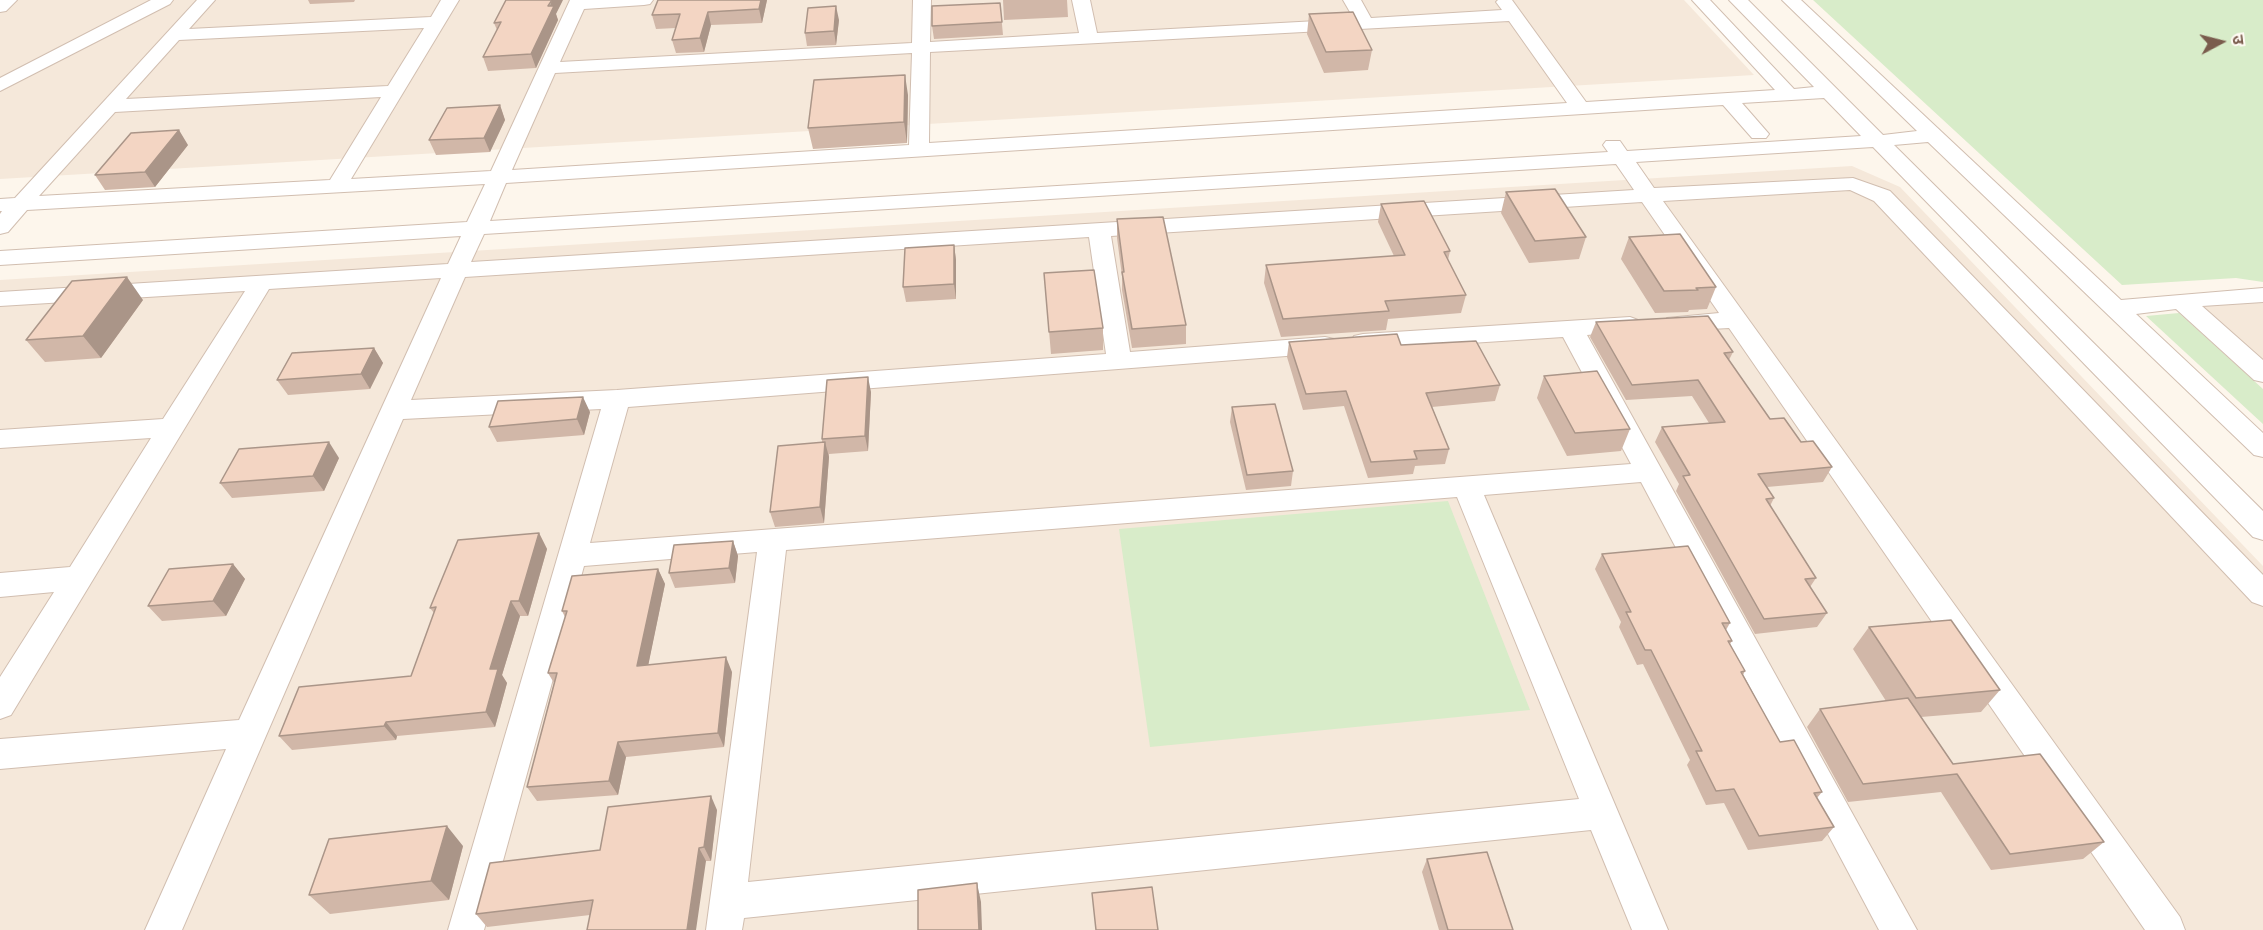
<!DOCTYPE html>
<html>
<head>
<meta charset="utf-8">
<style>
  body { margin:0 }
  #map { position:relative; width:2263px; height:930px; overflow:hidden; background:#fdf6ec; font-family:"IBM Plex Sans","Noto Sans Devanagari",sans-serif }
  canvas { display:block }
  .north { position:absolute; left:2191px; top:12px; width:60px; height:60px; -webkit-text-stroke:4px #fffaf3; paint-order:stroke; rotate:83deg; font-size:16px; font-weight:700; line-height:24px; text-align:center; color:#7a5c4d }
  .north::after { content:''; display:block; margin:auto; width:21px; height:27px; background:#7a5c4d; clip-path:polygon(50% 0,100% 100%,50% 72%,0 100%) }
</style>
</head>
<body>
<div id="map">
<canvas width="2263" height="930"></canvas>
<div class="north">उ</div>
</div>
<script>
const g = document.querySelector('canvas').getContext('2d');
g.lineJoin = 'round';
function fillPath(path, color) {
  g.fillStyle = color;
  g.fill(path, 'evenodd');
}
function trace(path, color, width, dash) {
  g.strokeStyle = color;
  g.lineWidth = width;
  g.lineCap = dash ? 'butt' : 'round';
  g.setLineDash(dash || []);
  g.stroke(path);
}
const residential = new Path2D(`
  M0,0H1684L1754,75L0,179Z
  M1852,166L1900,187L2263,566V930H0V280Z
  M2263,302V369L2193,307Z`);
const green = new Path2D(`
  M1813,0H2263V282L2236,278L2122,285Z
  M2179,313L2263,389V424L2146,316Z
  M1448,501L1530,710L1150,747L1119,529Z`);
const minor = new Path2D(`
  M0,0H17L6,11L0,12Z
  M151,0H173L170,4L0,91V78Z
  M197,0H215L189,29L431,17L441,0H459L351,179L491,171L570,0H653L650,4L644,5L584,9L560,62L912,43L913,0H931L930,42L1079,33L1072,0H1090L1097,33L1354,19L1343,0H1361L1371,18L1502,10L1496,2L1498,0H1512L1586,102L1775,90L1692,0H1710L1794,89L1814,87L1729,0H1748L1883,135L1917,131L1782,0H1801L2121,300L2263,288V302L2202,306L2263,360V382L2254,380L2176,309L2136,314L2263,433V457L2254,455L1928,142L1894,145L2263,511V540L2253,537L1873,147L1636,162L1654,188L1853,178L1890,191L2263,575V606L2252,602L1874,201L1850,190L1663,201L2180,917L2185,930H2145L1729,328L1675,331L1667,328L1663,323L1667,318L1719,313L1642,202L1111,236L1130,352L1325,337L1334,339L1337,345L1334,351L1325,353L628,407L590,543L1631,464L1563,337L1363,350L1354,348L1351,342L1354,336L1363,334L1630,317L1638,320L1642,325L1638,330L1587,335L1917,930H1879L1641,482L1484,495L1668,930H1632L1591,830L744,918L742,930H706L757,552L584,566L484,930H448L601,409L403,419L182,930H145L226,749L0,769V739L239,720L441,278L269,289L11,715L0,719V677L54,592L0,597V573L70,567L151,438L0,448V430L163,419L245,291L0,306V292L448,264L461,236L0,265V251L467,222L485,184L27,210L8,232L0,234V214L2,211H0V199L15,198ZM1509,21L1567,103L929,143L930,52ZM424,28L388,86L126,99L179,40ZM912,53L909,145L512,170L555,73ZM381,97L330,180L39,196L115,112ZM1824,98L1861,136L1627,151L1620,141H1606L1603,145L1608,152L490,221L506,183L1723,105L1752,138H1766L1769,134L1742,103ZM1616,164L1634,190L471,262L484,234ZM1089,237L1106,354L617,390L411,400L465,277ZM1457,497L1579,799L748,882L786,550Z`);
const wall = new Path2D(`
  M308,0H355L354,2L310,4Z
  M767,0L762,23L711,25L704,52L676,53L672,40L676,28L656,29L652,15Z
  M1003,0H1067L1068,17L1004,20Z
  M1000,3L1003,35L934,39L932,26Z
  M556,14L558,20L536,68L488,71L483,57L497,30L494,23Z
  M1309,14L1372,50L1368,70L1324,73L1307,34Z
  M839,20L836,45L807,46L805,33Z
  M908,95L907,143L813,149L808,128Z
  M500,105L505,120L490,152L436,155L429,140Z
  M188,145L155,187L105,190L95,175Z
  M1506,192L1586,237L1579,259L1529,263L1501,213Z
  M1381,204L1450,251L1448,260L1466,295L1461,313L1388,319L1386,330L1281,337L1264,283L1266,265L1394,256L1378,222Z
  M1117,219L1186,325V344L1132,348L1122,290V276L1117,238Z
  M1629,237L1716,287L1707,309L1689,310L1688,312L1655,313L1621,259Z
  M954,245L956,260V299L906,302L903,287Z
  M1044,273L1103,328V350L1051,354Z
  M143,300L101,358L45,362L26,340Z
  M1596,322L1733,352L1729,360L1770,419L1801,442L1832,467L1823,482L1767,487L1774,498L1770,506L1816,578L1810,587L1827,613L1817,627L1755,634L1676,491L1679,484L1655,442L1662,427L1709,423L1692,396L1626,400L1590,337Z
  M1289,342L1401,345L1500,385L1495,401L1432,407L1449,449L1445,464L1415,466L1413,474L1368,478L1344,406L1303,410L1287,357Z
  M374,348L383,363L370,389L288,395L277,380Z
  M1544,376L1630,429L1621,451L1567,456L1537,398Z
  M871,392L868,451L829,454V457L824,523L775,527L770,512L822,442V439Z
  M1232,407L1293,471L1291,486L1246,490L1230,422Z
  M590,412L584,435L497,442L489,427Z
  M339,458L324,491L232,498L220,483Z
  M539,533L547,549L528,616H520L502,675L507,683L495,727L397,736L396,740L292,750L279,736L411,676L434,613L430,608Z
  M733,541L738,556L735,583L675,588L669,573Z
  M1602,554L1730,623L1726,630L1732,641L1730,644L1745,671L1743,675L1780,742L1822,792L1817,798L1834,827L1822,841L1748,850L1724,803L1706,805L1687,765L1690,760L1643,664L1637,665L1619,627L1621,622L1595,569Z
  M233,564L245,579L226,616L162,621L148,606Z
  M658,569L665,584L648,665L732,672L724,747L626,757L618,795L537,801L527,787L554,683L548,673L565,617L562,611Z
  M1869,627L2000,690L1981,712L1921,717L1953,764L2104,842L2083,859L1991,870L1941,792L1848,802L1807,727L1820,709L1886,701L1853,649Z
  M717,810L711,861H706L590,915L487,927L476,914L600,850Z
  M463,846L449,900L330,914L309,895Z
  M1427,859L1513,930H1439L1422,872Z`);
const shadedWall = new Path2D(`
  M552,0H563L556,14L558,20L536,68L531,54Z
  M761,0H767L762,23L759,9Z
  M836,6L839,20L836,45L834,31Z
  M708,12L711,25L704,52L700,38Z
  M905,75L908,95L907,143L904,122Z
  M500,105L505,120L490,152L484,138Z
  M179,130L188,145L155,187L145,172Z
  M954,245L956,260V299L954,284Z
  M127,277L143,300L101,358L83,336Z
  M374,348L383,363L370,389L361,374Z
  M868,377L871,392L868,451L865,436Z
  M583,397L590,412L584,435L577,419Z
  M329,442L339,458L324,491L313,476Z
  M825,442L829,457L824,523L820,507Z
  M539,533L547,549L528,616L519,601Z
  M733,541L738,556L735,583L729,568Z
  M233,564L245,579L226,616L213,601Z
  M658,569L665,584L645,681L637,666Z
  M511,601L520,616L502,675L507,683L495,727L486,712L490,669Z
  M726,657L732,672L724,747L718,733Z
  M386,722L397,736L396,740L384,726Z
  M618,742L626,757L618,795L609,781Z
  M711,796L717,810L711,861L704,847Z
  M447,826L463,846L449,900L431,881Z
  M699,848L706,861L696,930H687Z
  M977,883L981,902L982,930H979Z`);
const building = new Path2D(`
  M506,0H552L548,6H554L531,54L483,57L501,22L494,23Z
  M658,0H761L759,9L708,12L700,38L672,40L680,14L652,15Z
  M1000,3L1002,22L932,26V6Z
  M836,6L834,31L805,33L808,8Z
  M1353,12L1372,50L1326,52L1309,14Z
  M905,75L904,122L808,128L814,80Z
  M500,105L484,138L429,140L447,108Z
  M179,130L145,172L95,175L131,133Z
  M1555,189L1586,237L1535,241L1506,192Z
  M1424,201L1450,251L1444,252L1466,295L1385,301L1389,311L1283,319L1266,265L1405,255L1381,204Z
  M1163,217L1186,325L1132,329L1122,272H1124L1117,219Z
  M1680,234L1716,287L1696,288L1698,290L1664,291L1629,237Z
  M954,245V284L903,287L905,248Z
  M1094,270L1103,328L1049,332L1044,273Z
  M127,277L83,336L26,340L72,281Z
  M1708,316L1733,352L1724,353L1770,419L1784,418L1801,442L1813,441L1832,467L1758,474L1774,498L1766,499L1816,578L1805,579L1827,613L1764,619L1683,476L1690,475L1662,427L1725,422L1698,380L1632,385L1596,322Z
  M1397,334L1401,345L1476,341L1500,385L1426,393L1449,449L1414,451L1417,459L1371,462L1346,391L1306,394L1289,342Z
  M374,348L361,374L277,380L292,353Z
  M1597,371L1630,429L1575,433L1544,376Z
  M868,377L865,436L822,439L827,380Z
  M583,397L577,419L489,427L498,401Z
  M1275,404L1293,471L1247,475L1232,407Z
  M329,442L313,476L220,483L239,449Z
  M825,442L820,507L770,512L778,446Z
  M539,533L519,601H511L490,669H498L486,712L386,722L384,726L279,736L299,687L411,676L436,607L430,608L458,540Z
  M733,541L729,568L669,573L674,545Z
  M1688,546L1730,623H1722L1732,641H1728L1745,671L1741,672L1780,742L1794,740L1822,792L1814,793L1834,827L1759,836L1734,789L1716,791L1696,751H1702L1651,650H1645L1626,612H1631L1602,554Z
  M233,564L213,601L148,606L169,569Z
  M658,569L637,666L726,657L718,733L618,742L609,781L527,787L557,673H548L567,611H562L572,576Z
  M1951,620L2000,690L1916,698L1869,627Z
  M1908,698L1953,764L2040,754L2104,842L2010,854L1957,774L1863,784L1820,709Z
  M711,796L704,847L699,848L687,930H587L593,900L476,914L490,863L600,850L608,807Z
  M447,826L431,881L309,895L329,839Z
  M1487,852L1513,930H1448L1427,859Z
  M977,883L979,930H918V890Z
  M1152,887L1158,930H1096L1092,893Z`);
fillPath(residential, '#f5e8da');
fillPath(green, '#d8ecc9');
trace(minor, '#d1beb0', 2);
fillPath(minor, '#fff');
fillPath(wall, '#d1b7a8');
fillPath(shadedWall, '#aa9588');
fillPath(building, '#f3d5c3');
trace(building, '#aa9588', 1.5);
</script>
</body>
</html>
